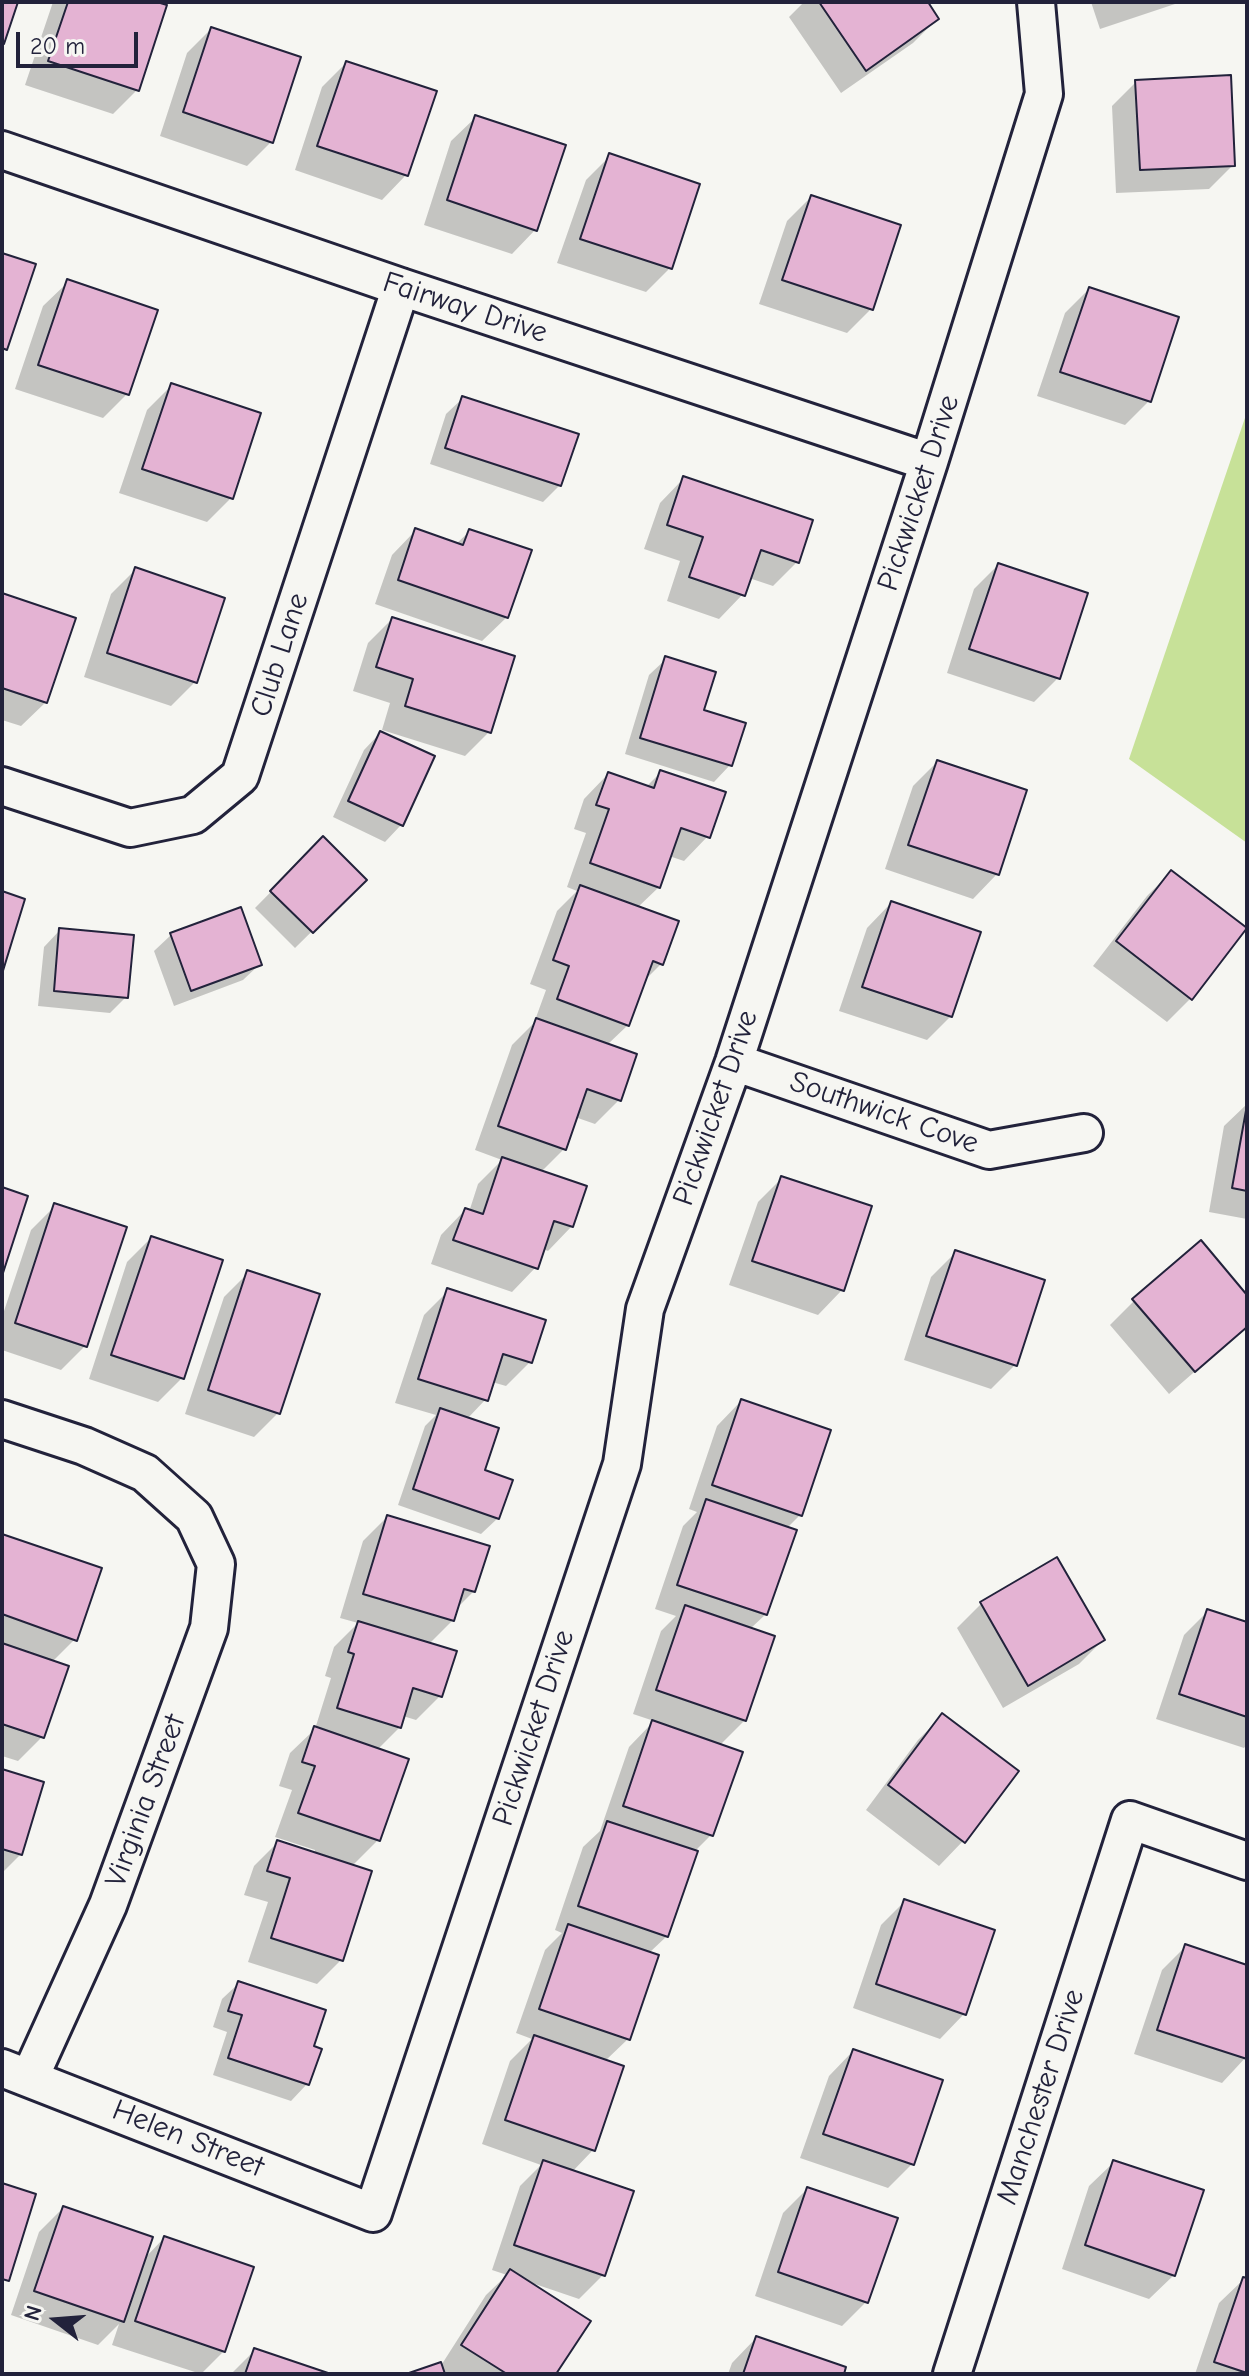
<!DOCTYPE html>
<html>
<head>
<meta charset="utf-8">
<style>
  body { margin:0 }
  #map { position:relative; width:1249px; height:2376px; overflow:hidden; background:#f6f6f2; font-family:"Comic Neue",sans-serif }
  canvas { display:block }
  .frame { position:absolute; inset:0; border:4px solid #22223b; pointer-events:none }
  .north { position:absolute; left:16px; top:2280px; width:80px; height:80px; -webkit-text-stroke:6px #f6f6f2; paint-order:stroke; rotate:287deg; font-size:22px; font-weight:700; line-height:32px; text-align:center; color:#22223b }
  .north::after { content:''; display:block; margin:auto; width:28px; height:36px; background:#22223b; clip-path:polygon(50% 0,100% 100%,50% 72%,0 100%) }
  .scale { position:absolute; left:16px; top:32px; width:122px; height:36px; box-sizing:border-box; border:4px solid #22223b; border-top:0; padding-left:10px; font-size:24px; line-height:28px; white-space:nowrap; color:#22223b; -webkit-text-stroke:6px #f6f6f2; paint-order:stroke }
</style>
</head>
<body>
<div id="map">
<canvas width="1249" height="2376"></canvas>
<div class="frame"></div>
<div class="north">N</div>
<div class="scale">20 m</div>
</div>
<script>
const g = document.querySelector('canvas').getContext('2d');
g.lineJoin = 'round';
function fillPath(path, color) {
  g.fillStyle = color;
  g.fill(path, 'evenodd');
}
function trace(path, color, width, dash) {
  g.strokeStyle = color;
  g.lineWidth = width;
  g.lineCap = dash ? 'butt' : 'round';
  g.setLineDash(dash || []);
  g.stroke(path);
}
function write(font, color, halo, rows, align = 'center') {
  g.font = font + ' "Comic Neue",sans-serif';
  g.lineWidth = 6;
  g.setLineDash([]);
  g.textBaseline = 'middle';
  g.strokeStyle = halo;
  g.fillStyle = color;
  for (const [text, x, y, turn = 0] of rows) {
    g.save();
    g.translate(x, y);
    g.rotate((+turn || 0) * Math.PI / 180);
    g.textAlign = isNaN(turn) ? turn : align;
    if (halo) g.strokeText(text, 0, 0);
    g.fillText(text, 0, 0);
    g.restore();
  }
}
const green = new Path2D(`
  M1247,412V843L1129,759Z`);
const shadow = new Path2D(`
  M53,2H150L137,90L113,114L25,85Z
  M804,2H925L937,19L913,43L841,93L789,17Z
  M1091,2H1181L1100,29Z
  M211,29L271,142L247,166L160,136L187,53Z
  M346,63L406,175L382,200L295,170L322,87Z
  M1136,82L1233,165L1209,189L1116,193L1112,106Z
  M476,117L536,229L512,254L424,225L451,141Z
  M610,156L670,268L646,292L557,263L586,180Z
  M811,197L871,309L847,333L759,304L787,221Z
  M68,282L127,394L103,418L15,389L43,306Z
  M1089,289L1149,401L1125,425L1037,396L1065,313Z
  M171,386L231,498L207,522L119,493L147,410Z
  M463,398L560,485L543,502L430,464L446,414Z
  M684,478L797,562L773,586L749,578L743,594L719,619L667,601L680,561L644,549L660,503Z
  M416,530L456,544L470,531L507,617L482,641L375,604L392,555Z
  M998,565L1058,678L1034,702L947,673L974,589Z
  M135,570L195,682L171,706L84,677L111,594Z
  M2,595L46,702L21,726L2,720Z
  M392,619L489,732L465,756L382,730L390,703L353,691L368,643Z
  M666,659L702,711L730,765L714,782L625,754L649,675Z
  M380,733L432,757L401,825L385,842L333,817L364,750Z
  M937,762L997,874L973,899L885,869L913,786Z
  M661,772L708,836L684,861L669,856L659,887L637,908L661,964L643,982L628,1025L607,1045L619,1100L595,1124L575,1117L564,1149L541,1172L572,1226L548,1251L543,1249L536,1267L512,1292L431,1264L441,1235L465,1210L469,1212L478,1184L502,1160L475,1150L512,1045L534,1023L546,990L530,984L557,911L577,891L567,887L586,833L574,829L584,799L608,774L646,787Z
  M323,839L364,880L295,948L255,908Z
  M1171,872L1191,998L1167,1022L1093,966L1147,896Z
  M891,903L951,1016L927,1040L839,1011L867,928Z
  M240,909L260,964L243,980L174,1006L154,951L171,935Z
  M60,930L126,997L110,1013L38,1006L44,947Z
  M1247,1104V1219L1209,1212L1224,1126Z
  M782,1178L869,1207L842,1290L818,1315L729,1285L758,1202Z
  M55,1206L85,1346L61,1370L2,1350V1317L31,1230Z
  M151,1238L182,1378L158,1402L89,1379L127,1262Z
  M955,1253L1015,1365L991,1389L904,1360L931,1277Z
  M248,1273L278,1413L254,1437L185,1414L224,1297Z
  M448,1291L530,1362L506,1386L492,1382L486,1399L467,1419L498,1518L481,1534L398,1505L425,1426L436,1415L395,1403L424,1315Z
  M1247,1298V1326L1169,1394L1110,1325L1134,1301Z
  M741,1401L800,1515L786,1529L766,1614L750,1629L745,1720L719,1746L711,1835L696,1850L667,1936L649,1953L628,2039L605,2061L593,2150L572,2172L603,2275L579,2299L532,2283L553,2374H446L442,2372L443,2374H413L442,2364L486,2295L507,2275L492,2270L520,2186L541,2165L482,2144L510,2061L532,2039L516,2033L545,1950L562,1933L555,1930L583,1847L600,1831L629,1747L654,1721L633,1714L661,1631L676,1616L655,1609L683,1526L697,1512L689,1509L717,1426Z
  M387,1517L474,1591L456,1609L453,1620L428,1645L440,1696L416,1720L403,1716L400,1727L377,1750L379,1839L352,1866L341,1960L317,1984L248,1962L268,1902L244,1895L254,1866L278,1842L314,1854L315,1850L275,1837L292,1790L279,1786L290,1753L315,1729L331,1678L325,1676L334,1647L358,1623L340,1618L363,1541Z
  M2,1536L75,1639L52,1662L42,1737L18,1761L2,1756Z
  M1056,1560L1103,1640L1079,1664L1003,1708L957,1628L981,1604Z
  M1208,1611L1247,1624V1744L1244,1748L1156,1719L1184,1635Z
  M942,1716L963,1841L939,1866L866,1810L918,1740Z
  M2,1771L21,1854L2,1873Z
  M905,1901L992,1931L964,2014L940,2039L853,2008L881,1925Z
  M1186,1946L1247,1967V2056L1222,2083L1134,2054L1162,1970Z
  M239,1983L311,2047L307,2084L291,2101L213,2075L227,2032L213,2027L222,1999Z
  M853,2051L912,2164L888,2188L800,2158L829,2076Z
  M1114,2162L1174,2275L1149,2299L1062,2269L1089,2186Z
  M807,2189L866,2302L842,2326L755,2296L783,2213Z
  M63,2208L143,2260L164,2238L224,2351L201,2374L112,2345L119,2324L98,2345L11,2315L39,2232Z
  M1244,2279L1247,2280V2374H1195L1219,2303Z
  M756,2338L842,2374H728L732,2363Z
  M255,2350L325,2374H231Z`);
const building = new Path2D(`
  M2,2H18L4,44L2,43Z
  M68,2H157L167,5L139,91L48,61Z
  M819,2H928L939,19L866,71Z
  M211,27L301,57L273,143L183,112Z
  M346,61L437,91L408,176L317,146Z
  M1231,75L1235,166L1140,170L1135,80Z
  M475,115L566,145L537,231L447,200Z
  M609,153L700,184L672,269L580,239Z
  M811,195L901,225L873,310L782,280Z
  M2,253L36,264L7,350L2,348Z
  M67,279L158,310L129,395L38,365Z
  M1089,287L1179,317L1151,402L1060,372Z
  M171,383L261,413L233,499L142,469Z
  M462,396L579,434L561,486L445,448Z
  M683,476L813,520L799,563L761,550L745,596L689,577L703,537L667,525Z
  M415,528L463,545L469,529L532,550L508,618L398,580Z
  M998,563L1088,593L1060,679L969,649Z
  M135,567L225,598L197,683L107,653Z
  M2,593L76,618L47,703L2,688Z
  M392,617L515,656L491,733L405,706L413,679L376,667Z
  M665,656L716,672L704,710L746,723L732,766L640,738Z
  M380,731L435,756L403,826L348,801Z
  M937,760L1027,790L999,875L908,845Z
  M660,770L726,792L710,838L681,828L660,888L590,863L609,809L596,805L608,772L654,788Z
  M323,836L367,880L313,933L270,891Z
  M1171,870L1247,928L1192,1000L1116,941Z
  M580,885L679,921L663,965L653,961L629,1026L557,999L569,966L553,960Z
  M2,891L25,899L2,974Z
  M891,901L981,932L952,1017L862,987Z
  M241,907L262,965L191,991L170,933Z
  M59,928L134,935L128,998L54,991Z
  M536,1018L637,1054L621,1101L587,1089L566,1150L498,1126Z
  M1247,1105V1191L1232,1188Z
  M502,1157L587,1186L573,1227L554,1221L538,1269L453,1240L465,1208L483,1214Z
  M781,1176L872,1206L844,1291L752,1261Z
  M2,1187L28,1196L2,1276Z
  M54,1203L127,1227L87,1347L15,1323Z
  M151,1236L223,1260L184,1379L111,1355Z
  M1201,1240L1247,1295V1327L1195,1372L1132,1299Z
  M955,1250L1045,1280L1017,1366L926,1336Z
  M247,1270L320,1294L280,1414L208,1390Z
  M447,1288L546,1320L532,1363L503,1354L488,1401L418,1379Z
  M741,1399L831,1430L802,1516L712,1485Z
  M440,1408L499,1428L485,1470L513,1480L499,1519L413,1489Z
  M706,1499L797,1530L767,1615L677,1585Z
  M387,1515L490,1546L475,1592L464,1589L454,1621L363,1594Z
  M2,1534L102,1568L77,1641L2,1614Z
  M1057,1557L1105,1640L1028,1686L980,1602Z
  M685,1605L775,1636L746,1721L656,1690Z
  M1207,1609L1247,1622V1717L1179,1694Z
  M358,1621L457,1651L442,1697L413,1688L401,1728L337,1708L354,1654L348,1652Z
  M2,1643L69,1666L44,1738L2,1724Z
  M942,1713L1019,1771L965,1843L888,1785Z
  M652,1720L743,1752L713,1836L623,1806Z
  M314,1726L409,1759L380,1841L298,1813L315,1766L302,1762Z
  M2,1769L44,1782L22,1855L2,1849Z
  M607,1821L698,1851L668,1937L578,1906Z
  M277,1840L372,1871L343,1961L271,1938L290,1878L267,1871Z
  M904,1899L995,1930L966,2015L876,1984Z
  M568,1924L659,1955L630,2040L539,2009Z
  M1185,1944L1247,1965V2059L1157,2030Z
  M238,1981L326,2010L314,2046L322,2049L309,2085L228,2058L242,2015L228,2011Z
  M534,2035L624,2066L595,2151L505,2120Z
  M853,2049L943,2080L914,2165L823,2134Z
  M543,2160L634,2191L605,2276L514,2245Z
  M1113,2160L1204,2190L1175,2276L1085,2245Z
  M2,2183L36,2194L9,2281L2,2279Z
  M807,2187L898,2218L868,2303L778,2272Z
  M63,2206L153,2237L124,2322L34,2291Z
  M164,2236L254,2267L225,2352L135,2321Z
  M510,2269L591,2321L556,2374H507L461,2345Z
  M1243,2277L1247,2278V2373L1214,2362Z
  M756,2336L846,2367L844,2374H743Z
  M254,2348L331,2374H245Z
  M441,2362L445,2374H406Z`);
const street = new Path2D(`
  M2,150L401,287L929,462
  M2,786L130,828L193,815L240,776L401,287
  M734,1062L989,1150L1084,1133
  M2,1419L84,1446L145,1473L194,1517L216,1564L209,1628L108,1905L30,2077
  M2,2068L373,2213L622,1464L645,1309L734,1062L929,462L1044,94L1036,2
  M952,2374L1130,1820L1247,1861`);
const streetNames = [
  ["Fairway Drive",465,308,18],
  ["Pickwicket Drive",919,493,-72],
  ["Club Lane",280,655,-72],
  ["Pickwicket Drive",716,1108,-71],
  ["Southwick Cove",884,1113,19],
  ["Pickwicket Drive",534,1728,-72],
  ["Virginia Street",146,1801,-70],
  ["Manchester Drive",1041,2097,-72],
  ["Helen Street",188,2139,22]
];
fillPath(green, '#c7e198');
fillPath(shadow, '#0003');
fillPath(building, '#e4b3d3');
trace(building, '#22223b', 2);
trace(street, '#22223b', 42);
trace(street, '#f6f6f2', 36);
write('30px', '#22223b', '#f6f6f2', streetNames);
</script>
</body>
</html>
